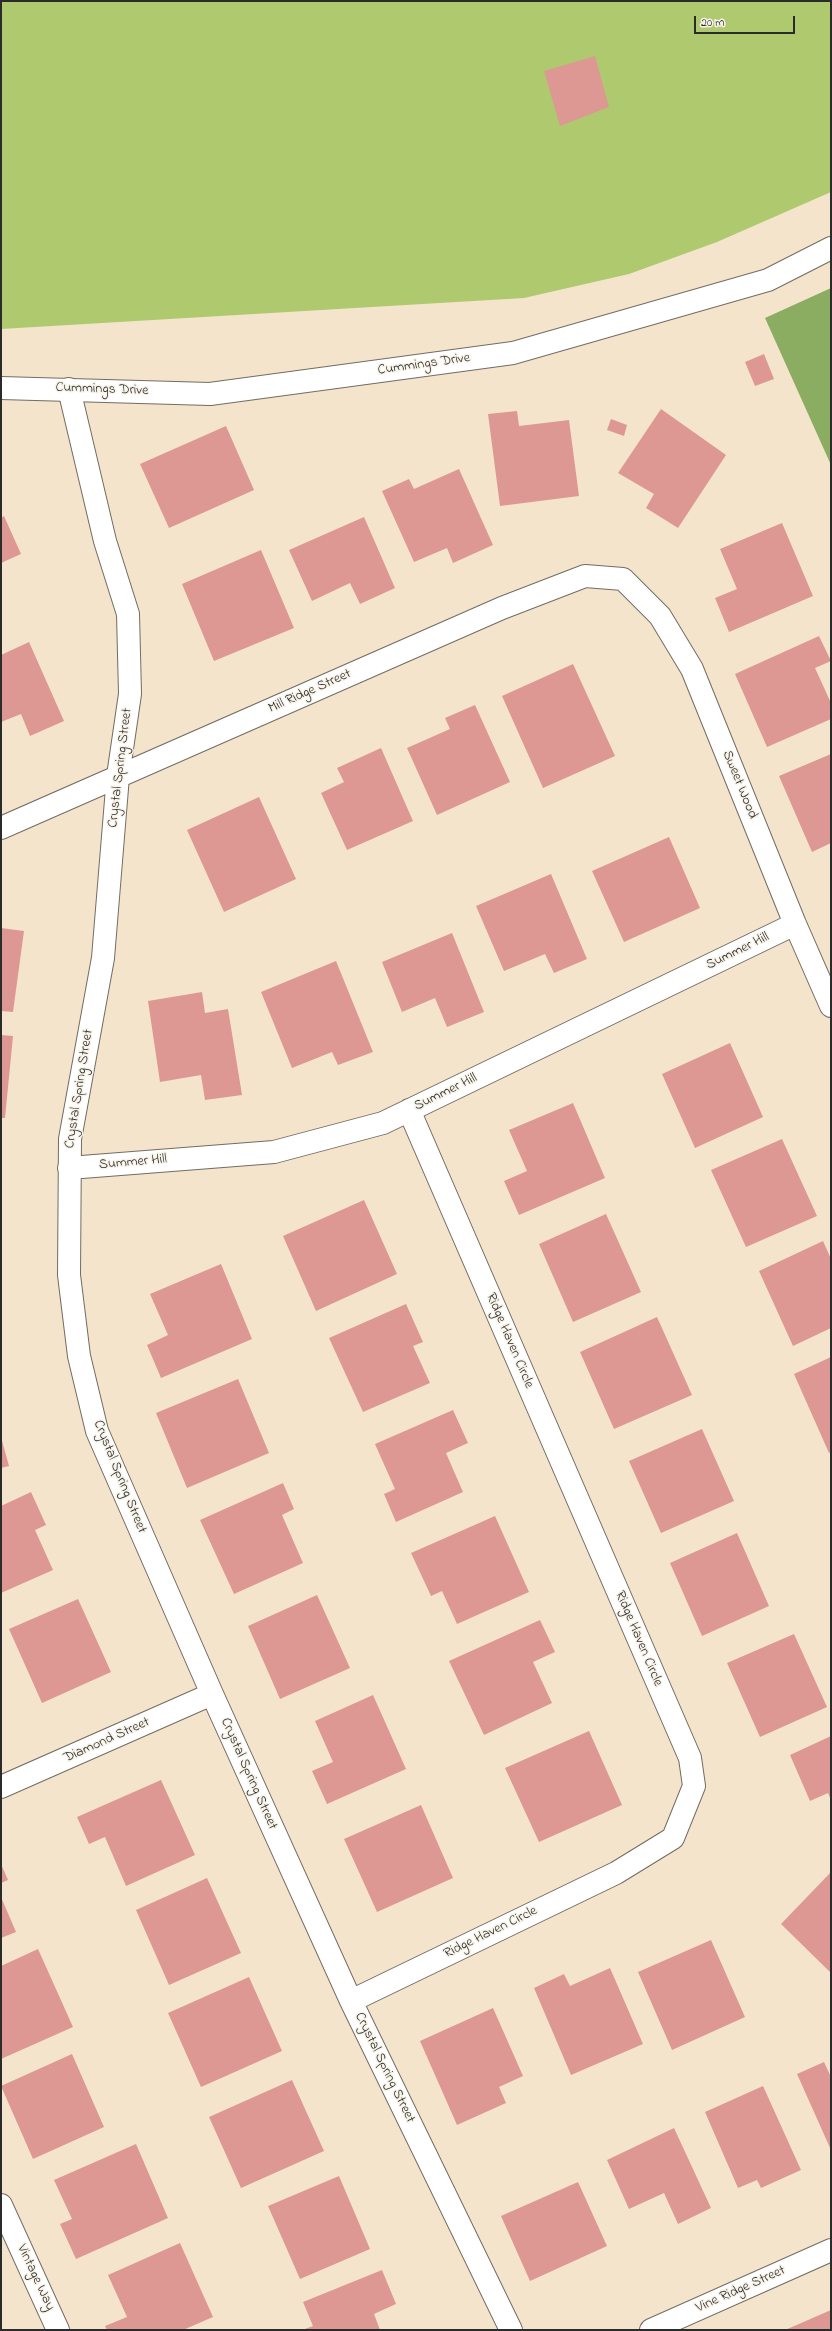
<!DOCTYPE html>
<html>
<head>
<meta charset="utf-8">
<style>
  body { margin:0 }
  #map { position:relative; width:832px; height:2331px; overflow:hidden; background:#f5e4cc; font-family:"Indie Flower",sans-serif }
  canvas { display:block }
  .frame { position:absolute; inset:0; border:2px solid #2b2b2b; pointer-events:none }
  .scale { position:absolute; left:694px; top:16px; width:101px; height:18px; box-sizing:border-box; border:2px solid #2b2b2b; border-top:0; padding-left:5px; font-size:12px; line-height:14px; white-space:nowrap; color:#2b2b2b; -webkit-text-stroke:3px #f7f3e8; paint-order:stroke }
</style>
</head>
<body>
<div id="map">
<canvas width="832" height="2331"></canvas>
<div class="frame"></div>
<div class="scale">20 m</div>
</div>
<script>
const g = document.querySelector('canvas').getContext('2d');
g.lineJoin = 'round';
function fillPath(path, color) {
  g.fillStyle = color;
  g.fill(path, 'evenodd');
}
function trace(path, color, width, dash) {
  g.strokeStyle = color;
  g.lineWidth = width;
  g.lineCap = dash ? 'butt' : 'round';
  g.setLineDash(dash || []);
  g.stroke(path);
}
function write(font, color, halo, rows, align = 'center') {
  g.font = font + ' "Indie Flower",sans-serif';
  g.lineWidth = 3;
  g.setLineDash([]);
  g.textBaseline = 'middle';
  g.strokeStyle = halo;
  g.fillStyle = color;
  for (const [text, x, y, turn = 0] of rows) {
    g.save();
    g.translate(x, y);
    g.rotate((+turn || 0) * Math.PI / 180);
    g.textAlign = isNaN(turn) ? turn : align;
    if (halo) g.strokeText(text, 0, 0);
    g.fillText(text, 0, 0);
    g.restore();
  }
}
const green = new Path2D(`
  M1,1H831V192L717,242L629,274L524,298L1,329Z`);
const forest = new Path2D(`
  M831,288V465L765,318Z`);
const building = new Path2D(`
  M595,56L609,107L560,126L544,71Z
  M764,354L774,379L755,386L745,362Z
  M661,409L726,455L678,528L646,508L654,494L618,473Z
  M517,411L519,426L569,420L579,496L500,506L488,414Z
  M611,419L627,425L624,436L607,430Z
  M226,426L254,490L169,528L140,464Z
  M459,469L493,545L453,563L447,548L414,562L382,491L409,479L414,489Z
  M4,516L21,554L1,563V518Z
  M364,517L395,588L360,604L350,583L312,601L289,550Z
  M782,523L813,596L729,632L715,598L737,589L720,549Z
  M261,550L294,628L214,661L182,584Z
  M819,636L831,661L815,668L831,703V719L767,747L735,674Z
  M29,642L64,721L30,736L21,714L1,722V655Z
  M573,664L615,756L543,788L502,696Z
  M475,705L510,782L437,815L407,748L450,729L445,718Z
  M381,748L413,821L347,850L321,793L344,782L337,768Z
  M831,754V843L812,852L779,776Z
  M259,797L296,879L224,912L187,830Z
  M669,837L700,908L624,942L592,871Z
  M551,874L587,959L554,973L545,954L504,971L476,906Z
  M1,928L24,931L13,1012L1,1011Z
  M452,933L484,1012L447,1027L435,998L402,1012L382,962Z
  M336,961L373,1052L338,1065L332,1052L292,1068L261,992Z
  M202,992L205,1013L228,1009L242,1095L205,1100L201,1075L160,1082L148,1001Z
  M1,1035L13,1036L5,1118H1Z
  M730,1043L763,1117L695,1148L662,1074Z
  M573,1103L605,1178L519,1215L504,1181L527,1171L509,1130Z
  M782,1139L817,1216L746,1247L711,1170Z
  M364,1200L397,1274L316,1311L283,1236Z
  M606,1214L641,1292L573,1322L539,1244Z
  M823,1241L831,1259V1328L793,1346L759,1271Z
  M221,1264L252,1339L161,1378L147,1345L168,1335L150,1294Z
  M406,1304L423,1342L413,1346L430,1383L363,1412L329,1338Z
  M657,1317L692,1395L614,1429L580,1352Z
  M831,1357V1452L829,1453L794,1374Z
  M238,1379L269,1453L187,1488L156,1413Z
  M453,1410L468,1443L446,1453L463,1492L396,1522L384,1494L395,1489L375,1444Z
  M702,1429L734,1501L661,1533L629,1461Z
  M1,1437L9,1466L1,1468Z
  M283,1483L294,1509L282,1515L303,1563L234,1594L200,1520Z
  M31,1492L46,1525L35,1530L53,1570L1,1593V1506Z
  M495,1516L529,1592L457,1624L442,1591L431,1596L411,1553Z
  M737,1533L769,1606L702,1636L670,1563Z
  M317,1595L350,1668L280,1699L248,1626Z
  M78,1599L111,1672L42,1703L9,1629Z
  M540,1620L555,1652L533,1662L552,1703L484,1735L449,1661Z
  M794,1634L827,1707L760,1737L727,1663Z
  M373,1695L406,1769L327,1804L312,1771L333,1762L315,1721Z
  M589,1731L622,1805L539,1842L505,1768Z
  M831,1736V1800L828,1793L810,1801L790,1755Z
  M161,1780L195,1855L126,1886L105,1837L89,1844L77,1817Z
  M421,1805L453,1878L377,1912L344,1839Z
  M1,1864L8,1880L1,1883Z
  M831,1872V1973L781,1924Z
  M207,1878L241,1953L169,1985L136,1910Z
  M1,1897L16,1932L1,1938Z
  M711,1940L745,2017L672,2050L638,1972Z
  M38,1949L73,2027L1,2059V1966Z
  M610,1968L643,2044L571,2075L534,1988L564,1974L570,1986Z
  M249,1977L282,2051L201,2087L168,2013Z
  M493,2008L523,2076L499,2087L506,2103L457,2125L420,2041Z
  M72,2054L104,2127L33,2159L1,2086Z
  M824,2062L831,2077V2150L797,2074Z
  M292,2080L324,2151L241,2188L209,2117Z
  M763,2086L801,2170L761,2188L757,2180L738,2188L705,2112Z
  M674,2128L711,2208L678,2224L664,2193L629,2209L607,2160Z
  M136,2144L168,2218L76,2259L60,2224L72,2219L54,2180Z
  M339,2176L370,2249L300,2279L268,2206Z
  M578,2182L607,2246L530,2281L501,2216Z
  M180,2243L213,2317L183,2330H107L105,2326L127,2317L108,2275Z
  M382,2270L396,2304L374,2314L380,2330H302L313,2326L303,2302Z
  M831,2310V2330H785Z`);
const minor = new Path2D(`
  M69,389L105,541L128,614L130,694L118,776L103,958L70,1139L69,1275L79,1356L97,1431L212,1694L351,2001L511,2330
  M1,828L502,608L585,576L623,579L660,616L692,669L795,924L831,1006
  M69,1168L274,1152L383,1123L795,924
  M1,1787L212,1694
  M351,2001L616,1873L673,1838L694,1786L690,1758L409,1110
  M1,2205L58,2330
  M651,2330L831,2250`);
const tertiary = new Path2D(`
  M1,388L210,394L513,353L768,280L831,248`);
const streetNames = [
  ["Cummings Drive",424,365,-8],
  ["Cummings Drive",102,390,2],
  ["Mill Ridge Street",310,692,-24],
  ["Crystal Spring Street",121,768,-83],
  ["Sweet Wood",739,785,68],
  ["Summer Hill",738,952,-26],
  ["Crystal Spring Street",80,1089,-81],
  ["Summer Hill",446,1093,-26],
  ["Summer Hill",133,1163,-5],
  ["Ridge Haven Circle",509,1341,67],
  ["Crystal Spring Street",119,1477,68],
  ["Ridge Haven Circle",638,1639,67],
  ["Diamond Street",107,1741,-24],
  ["Crystal Spring Street",248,1774,66],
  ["Ridge Haven Circle",491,1933,-26],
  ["Crystal Spring Street",384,2068,64],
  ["Vintage Way",35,2278,65],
  ["Vine Ridge Street",741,2290,-24]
];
fillPath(green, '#afc96f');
fillPath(forest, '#8bad62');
fillPath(building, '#dd9894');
trace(minor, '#726c63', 24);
trace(tertiary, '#726c63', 24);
trace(minor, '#fff', 22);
trace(tertiary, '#fff', 22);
write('14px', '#2b2b2b', '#f7f3e8', streetNames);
</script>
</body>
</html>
